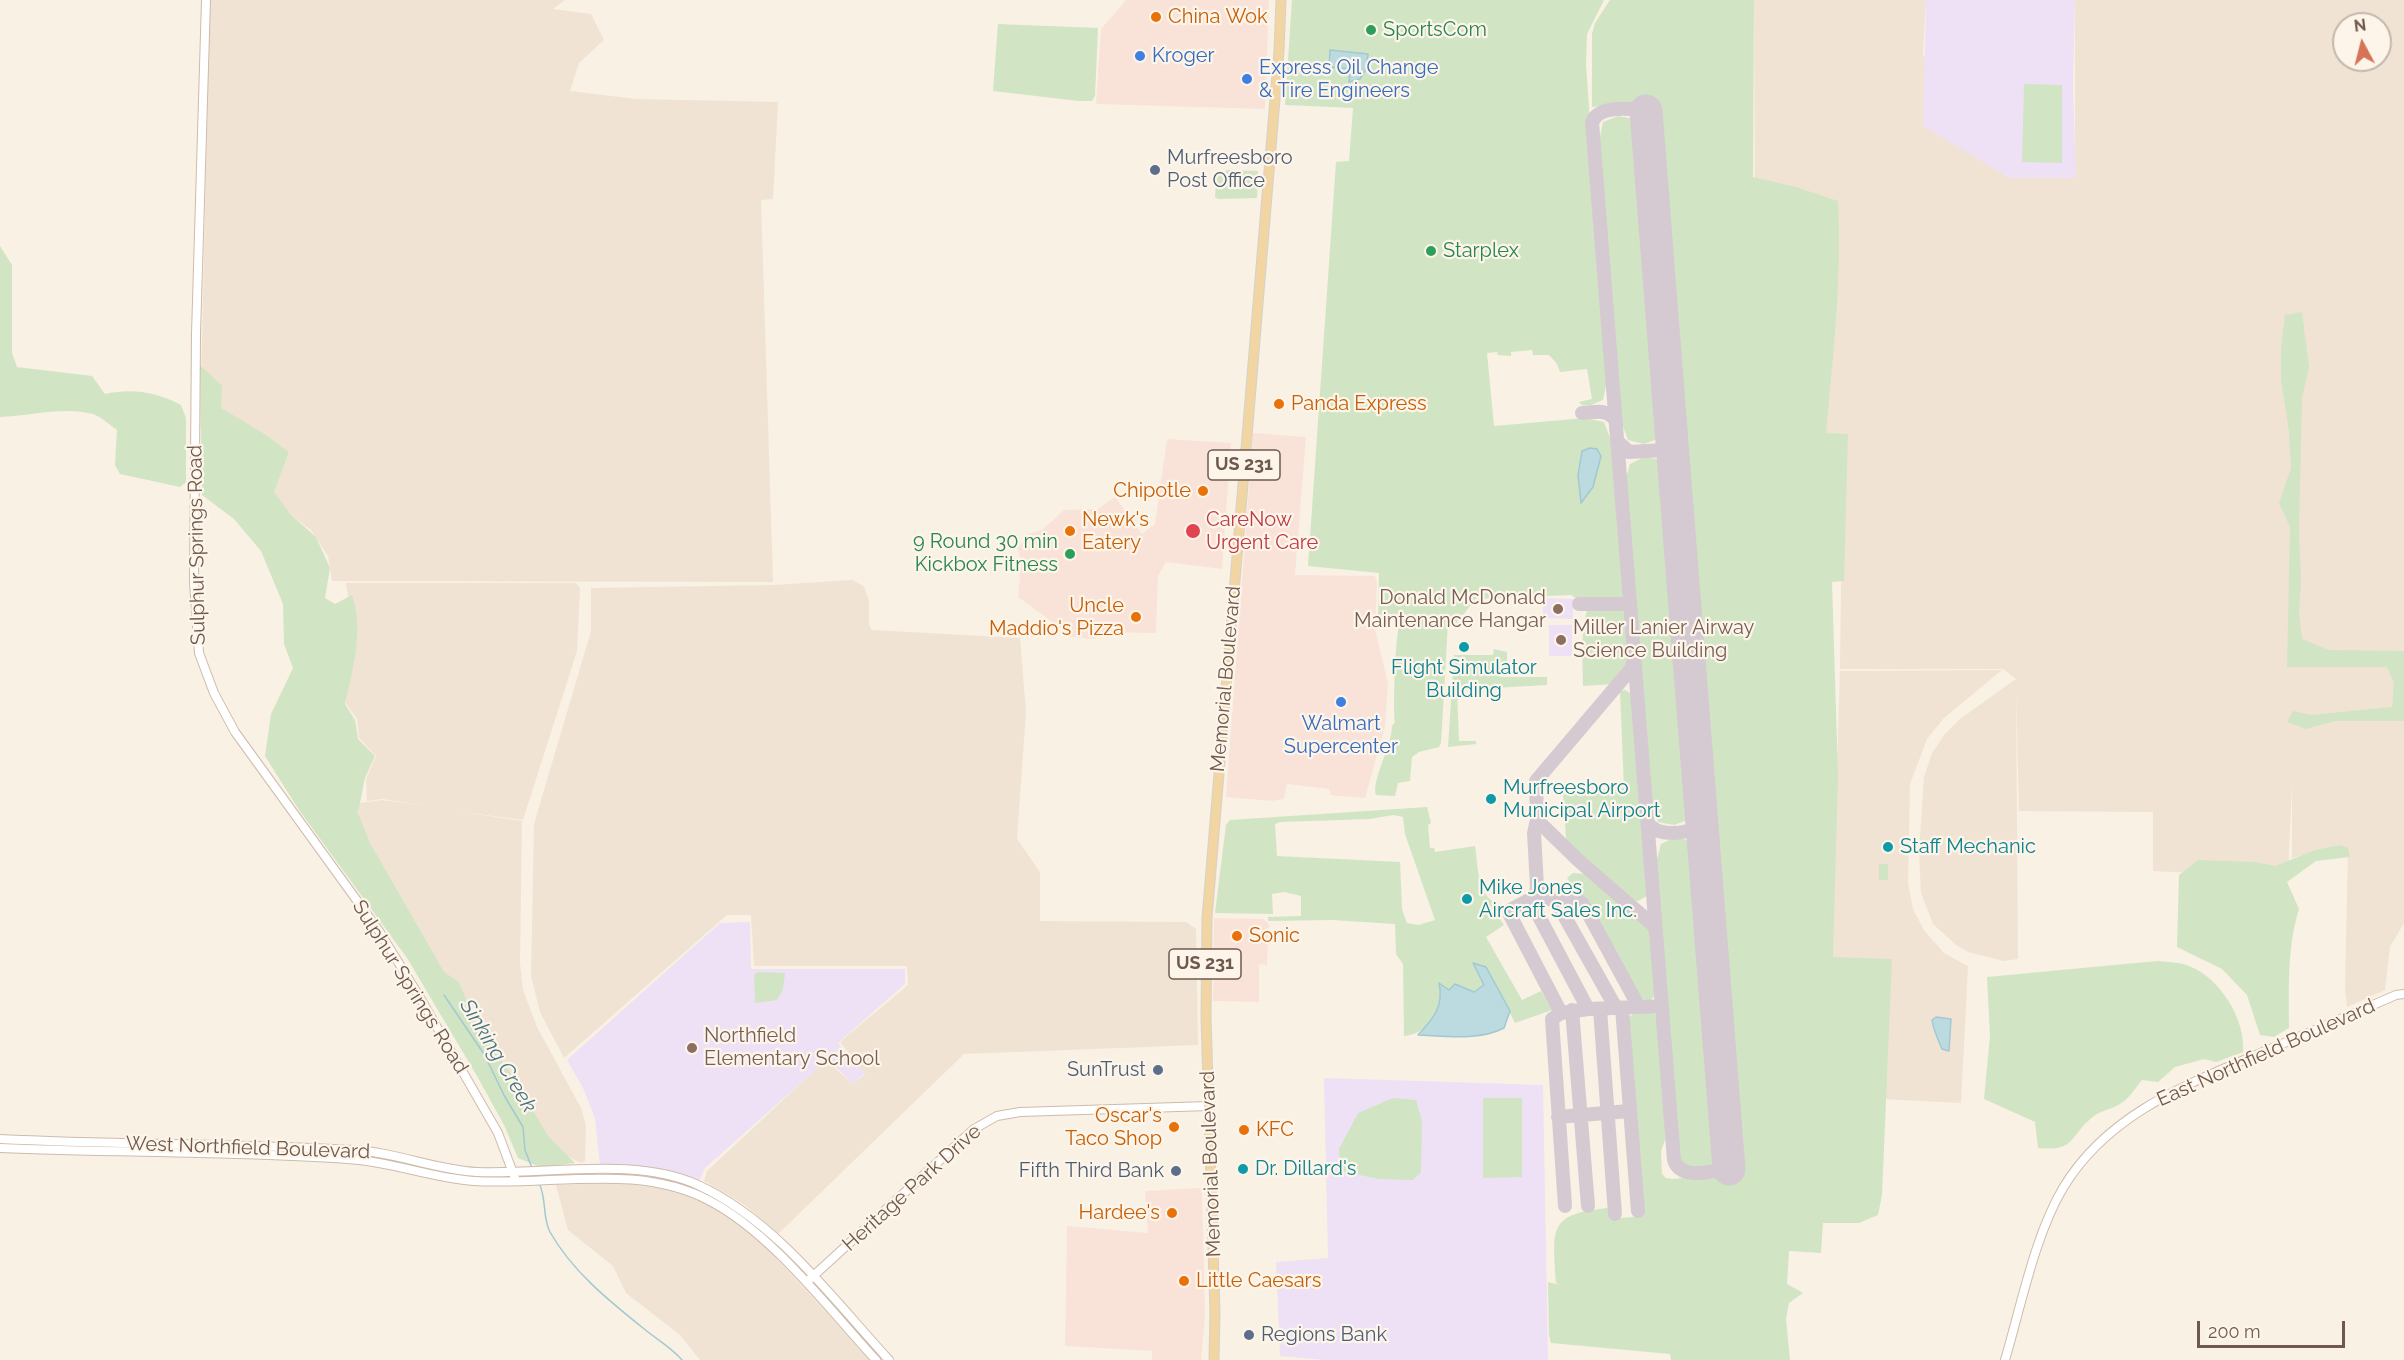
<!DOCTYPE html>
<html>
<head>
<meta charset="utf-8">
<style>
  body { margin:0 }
  #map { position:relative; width:2404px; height:1360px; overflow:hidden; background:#f9f1e4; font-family:Raleway,sans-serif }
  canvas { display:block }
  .north { position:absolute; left:2332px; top:12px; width:60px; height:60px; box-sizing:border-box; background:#fdf5ea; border:2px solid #c4b7ab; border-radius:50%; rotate:353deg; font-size:16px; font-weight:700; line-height:24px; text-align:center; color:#6f594d }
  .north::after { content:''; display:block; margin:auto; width:21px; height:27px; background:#d67456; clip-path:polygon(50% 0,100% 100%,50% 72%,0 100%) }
  .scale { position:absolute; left:2197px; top:1321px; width:148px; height:27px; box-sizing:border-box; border:3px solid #6f594d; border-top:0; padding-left:8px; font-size:18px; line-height:21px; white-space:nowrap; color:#6f594d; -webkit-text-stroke:4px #fdf5ea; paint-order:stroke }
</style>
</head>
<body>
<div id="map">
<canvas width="2404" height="1360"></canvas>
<div class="north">N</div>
<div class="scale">200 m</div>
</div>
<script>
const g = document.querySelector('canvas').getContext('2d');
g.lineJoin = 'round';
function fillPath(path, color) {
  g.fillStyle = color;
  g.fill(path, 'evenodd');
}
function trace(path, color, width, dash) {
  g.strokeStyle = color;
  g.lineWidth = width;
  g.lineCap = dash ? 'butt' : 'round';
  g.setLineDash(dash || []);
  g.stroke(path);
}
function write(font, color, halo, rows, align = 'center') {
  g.font = font + ' Raleway,sans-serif';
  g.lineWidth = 4.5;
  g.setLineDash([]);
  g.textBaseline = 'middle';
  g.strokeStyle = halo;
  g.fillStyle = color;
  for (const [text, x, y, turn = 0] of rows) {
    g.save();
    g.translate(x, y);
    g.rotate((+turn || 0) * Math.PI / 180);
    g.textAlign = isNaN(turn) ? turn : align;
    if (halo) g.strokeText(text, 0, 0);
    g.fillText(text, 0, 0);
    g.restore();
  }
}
const residential = new Path2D(`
  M210,0H565L553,9L591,14L604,40L579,63L570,91L636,99L778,102L773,199L761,200L773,582L332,581L328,556L311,530L277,505L272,497L289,452L211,435L200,425Z
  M1754,0H1926L1923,54L1976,156L2010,178H2075V0H2404V660H2394L2395,719H2404V923L2390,947L2385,990L2347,1007L2345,990L2348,849L2340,845L2292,858V783L2288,877L2153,871V812L2019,811L2016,691L2018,959L2004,961L1968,952L1956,945L1933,924L1921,893L1919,852L1924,777L1932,753L1945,734L1960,719L2016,679L2003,669H1840L1843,435L1825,434L1755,204ZM2344,24H2380V60H2344Z
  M852,580L864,586L869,602V625L872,630L1020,638L1026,712L1017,839L1040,872V921L1186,922L1196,929L1198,1045L964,1054L778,1234L745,1205L704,1181L707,1171L826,1060L853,1084L865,1074L840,1042L908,985L907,966H754L751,915H727L564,1058L540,1012L531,976L534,824L591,631V588L773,585Z
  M346,583H576L580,588L577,651L523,820L455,811L522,821L520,963L523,990L537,1027L581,1108L586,1126L585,1161L581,1163L555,1150L441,975L358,821L359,803L382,800L429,806L382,799L367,801L366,779L376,756L359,738L357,719L346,704L349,604Z
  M2002,670L1944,718L1927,739L1910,784L1908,883L1913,909L1924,930L1944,953L1968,966L1961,1103L1883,1099L1831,960L1840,671Z
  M615,1183L655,1186L682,1192L711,1205L743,1227L767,1248L871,1360H700L680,1335L626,1293L613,1266L568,1230L556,1185Z`);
const commercial = new Path2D(`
  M1126,0H1269L1265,109L1096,104L1101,29Z
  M1253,433L1306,437L1295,575L1375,576L1377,583L1375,629L1388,684L1385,726L1365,798L1331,795L1329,789L1287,784L1284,799L1272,801L1226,797Z
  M1167,439L1231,443L1222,569L1166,562L1158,576L1156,633L1099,632L1095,639L1063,636L1062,629L1018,597L1021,563L1018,548L1028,534L1042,530L1064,510L1098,509L1115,497L1142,534L1155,524Z
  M1214,918L1263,919L1269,924L1267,965L1259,964V1002L1213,1001Z
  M1200,1188L1202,1190L1205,1315L1201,1360H1152V1351L1065,1346L1067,1226L1148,1233L1145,1191Z`);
const education = new Path2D(`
  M1926,0H2075L2073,85L2076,178H2010L1923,126Z
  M1543,598L1573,599V619L1543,618Z
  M1549,625H1572V656H1549Z
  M750,922L751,969H905V984L838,1043L865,1073L853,1084L828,1059L704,1169L700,1180L656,1168L600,1165L595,1118L583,1088L567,1060L720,923Z
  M1324,1078L1543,1085L1548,1360H1324L1280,1356L1276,1262L1328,1258Z`);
const green = new Path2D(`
  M1292,0H1604L1587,34L1586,65L1608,377L1603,400L1591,405H1582L1579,402L1592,399L1587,369L1560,372L1557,364L1549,355H1533L1532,350L1511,352V356L1498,355L1497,352L1487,353L1494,426L1585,418L1604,422L1613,446L1625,592L1621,599H1577L1571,595L1475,599L1464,614L1458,616L1457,623L1448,622L1441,743L1439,747L1419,752L1412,757L1410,781L1398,783L1395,796L1376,795C1371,781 1392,746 1392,726L1395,722C1393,708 1395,628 1401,620L1378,619L1379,573L1308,566L1336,162L1349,161L1353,108L1285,105Z
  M1610,0H1754L1753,177L1796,187L1838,201C1842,279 1833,356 1826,433L1848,434L1844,581L1832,582L1838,775L1833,957L1892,959L1882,1195L1878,1215L1859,1223H1823L1821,1253L1789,1251L1787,1284L1803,1293L1789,1303L1786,1319L1790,1360H1671L1670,1354L1551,1343L1549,1335L1548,1282L1560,1285L1556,1283C1553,1229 1547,1214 1608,1208L1611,1219L1643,1216L1627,1019L1637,1011C1647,1011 1656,1010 1659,1022L1668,1132L1661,1151L1662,1174L1666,1178L1673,1179L1742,1172L1656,103L1592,107V34L1595,23Z
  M998,24L1098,28L1095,96L1092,101H1079L993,91Z
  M2024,84L2062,85V163L2022,162Z
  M1618,116L1635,119L1660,438L1644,444L1628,440L1620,418L1598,146L1603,122Z
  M1217,170L1221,174L1227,170L1258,171L1257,198L1218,199L1215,197Z
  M0,246L12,265V353L17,367L92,376L105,394C132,388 156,392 181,405L186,418V482L180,487L120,474L115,465L117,430C110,425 101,417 93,414C63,406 30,416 0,417Z
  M2302,312L2309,367L2302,398L2299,530L2301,582L2299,613L2302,639L2329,650L2404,651V721H2335L2306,729L2287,722L2293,711L2311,715L2392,707L2394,683L2387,667H2287L2290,527L2279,503L2291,468L2289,432L2281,379V347L2285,315Z
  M200,365L222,386L221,408L263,433L289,452L274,492L291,515L316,537L330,568L325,598L335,604L352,595C364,628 353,670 345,704L355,720L358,739L375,756L365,778L358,813L370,843L444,972L459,982L477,1027L514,1078L548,1136L575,1163L540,1167L518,1158L504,1125L477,1076L407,958L299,810L265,756L271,714L293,668L284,644L283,604L261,551L234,519L202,495Z
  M1644,457L1662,460L1690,819L1674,825L1658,822L1649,790L1630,529L1629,540L1624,486L1630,464Z
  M1589,608H1617L1625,611L1629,662L1612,684L1583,686C1583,670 1580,618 1589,608Z
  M1494,649L1507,652V662L1500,663V677H1547V685L1457,690L1459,741H1476V744L1448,747L1454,655H1493Z
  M1625,690L1632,694L1633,702L1649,890L1647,896L1638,901L1631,900L1588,864L1566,839L1563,793L1624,788L1620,691Z
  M1427,807L1431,823L1428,825L1430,848H1434L1435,852L1475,846C1478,864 1477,900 1500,904V919L1504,925L1486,937L1522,1000L1541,991L1552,1010L1515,1023L1486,967L1474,964L1484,985L1474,992L1455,984L1449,990L1440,983C1444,1008 1431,1033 1404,1036L1403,964L1396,954L1395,924L1332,920L1268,921V917L1301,916V896L1284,892L1272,894L1273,914L1215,913L1226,825L1230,820ZM1393,815L1403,817L1405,834L1435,920L1419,925L1407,923L1402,909L1400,862L1277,856L1275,824L1280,822L1370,819Z
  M1675,837L1692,841L1717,1159L1711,1166L1691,1169L1679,1161L1655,867L1661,844Z
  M2340,845L2348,848L2350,857L2316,861L2287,882L2299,909C2287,947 2289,988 2289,1028L2274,1037L2260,1035L2247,995L2222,969L2177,947L2179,875L2198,860L2255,862L2275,866L2315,850Z
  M1879,864H1888V880H1879Z
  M1573,873L1587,874L1651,931L1657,993L1649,1002L1639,997L1586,899L1570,897L1566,892L1573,888L1567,878Z
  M2157,961C2167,962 2180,962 2189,966C2219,977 2246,1019 2243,1052L2216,1062L2204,1059L2175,1067L2158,1082L2142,1080C2136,1087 2129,1099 2120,1104C2112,1109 2102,1110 2094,1116C2069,1135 2077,1152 2038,1148L2035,1122L1984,1099L1990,1036L1987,977Z
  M758,972L785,973L783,989L777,1000L755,1003L754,975Z
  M1393,1098L1416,1100L1422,1121L1421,1172L1413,1180L1379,1179L1340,1171L1339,1149L1358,1113Z
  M1483,1098H1522V1177L1483,1178Z`);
const water = new Path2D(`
  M1330,50L1368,54L1366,69L1360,79L1349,82L1350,69L1329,67Z
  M1590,448L1597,449L1601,456L1593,487L1581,503L1578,475L1582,451Z
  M1473,963L1486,967L1510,1011L1504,1028C1479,1041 1445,1036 1418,1035C1434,1018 1444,1006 1439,983L1449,990L1455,984L1474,992L1484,985Z
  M1936,1017L1951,1019L1949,1051L1942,1049C1939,1042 1933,1029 1932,1020Z`);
const stream = new Path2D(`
  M444,995L484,1054L505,1097L523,1127L525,1150L532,1168
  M539,1183C547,1199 542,1217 550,1232C572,1271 608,1300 643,1328C656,1339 671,1347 682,1360`);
const taxiway = new Path2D(`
  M1646,111C1630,108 1599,105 1592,122L1674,1160C1681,1181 1711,1171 1729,1169
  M1582,413C1595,412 1607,408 1616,421
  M1617,441L1629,452L1665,450L1673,462
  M1661,449L1669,443L1671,434
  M1579,604H1626L1630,606
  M1634,661L1631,669L1536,781L1537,820L1578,860L1653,925L1656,930
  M1647,821C1654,837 1685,835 1697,826L1700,812
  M1537,887L1534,833L1537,820
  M1535,897L1534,907L1588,1009L1662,1006
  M1556,901H1579L1583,904L1639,1007
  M1622,1008L1638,1211
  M1588,1009L1561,1013L1510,915L1512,909L1535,897L1537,887L1549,899L1556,901L1616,1008
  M1600,1009L1615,1214
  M1572,1010L1588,1206
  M1561,1013L1552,1019L1565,1206
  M1558,1117L1629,1111`);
const runway = new Path2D(`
  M1646,111L1729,1169`);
const secondary = new Path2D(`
  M206,0L196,334L194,583L199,653L214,693L235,732L379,931L419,996L498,1133L516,1181
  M0,1139C118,1145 236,1143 353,1150C396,1152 435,1170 477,1172C546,1175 635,1156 698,1185C776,1221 832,1298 889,1360
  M0,1148C116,1153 232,1151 347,1159C390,1161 431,1178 474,1181C551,1186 637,1163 708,1200C771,1232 828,1308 876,1360
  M810,1279L974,1129L997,1116L1020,1112L1209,1106
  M2005,1360C2021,1306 2035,1235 2063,1188C2107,1115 2183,1086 2258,1054C2304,1035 2350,1015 2396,995L2404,994`);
const primary = new Path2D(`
  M1214,1360L1215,1313L1206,1017L1207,918L1279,51L1281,0`);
const markers = [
  [1156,17,6,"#e8710a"],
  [1371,30,6,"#2e9e5b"],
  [1140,56,6,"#3f7fe0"],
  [1247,79,6,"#3f7fe0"],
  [1155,170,6,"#5c6f8a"],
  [1431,251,6,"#2e9e5b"],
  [1279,404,6,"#e8710a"],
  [1203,491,6,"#e8710a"],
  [1070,531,6,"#e8710a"],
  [1193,531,8,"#e0444e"],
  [1070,554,6,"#2e9e5b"],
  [1558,609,6,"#8d6e63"],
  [1136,617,6,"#e8710a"],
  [1561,640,6,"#8d6e63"],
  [1464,647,6,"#0f9aa8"],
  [1341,702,6,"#3f7fe0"],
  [1491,799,6,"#0f9aa8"],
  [1888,847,6,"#0f9aa8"],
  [1467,899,6,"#0f9aa8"],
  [1237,936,6,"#e8710a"],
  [692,1048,6,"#8d6e63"],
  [1158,1070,6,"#5c6f8a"],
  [1174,1127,6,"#e8710a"],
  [1244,1130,6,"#e8710a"],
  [1243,1169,6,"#0f9aa8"],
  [1176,1171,6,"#5c6f8a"],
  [1172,1213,6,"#e8710a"],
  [1184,1281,6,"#e8710a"],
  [1249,1335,6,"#5c6f8a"]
];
const shields = [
  [1244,465,72],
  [1205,964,72]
];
const shieldNames = [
  ["US 231",1244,465],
  ["US 231",1205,964]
];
const foodNames = [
  ["China Wok",1168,17],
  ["Panda Express",1291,404],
  ["Chipotle",1191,491,"right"],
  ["Newk's",1082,520],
  ["Eatery",1082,543],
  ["Uncle",1124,606,"right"],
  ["Maddio's Pizza",1124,629,"right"],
  ["Sonic",1249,936],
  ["Oscar's",1162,1116,"right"],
  ["Taco Shop",1162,1139,"right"],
  ["KFC",1256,1130],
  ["Hardee's",1160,1213,"right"],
  ["Little Caesars",1196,1281]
];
const leisureNames = [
  ["SportsCom",1383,30],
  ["Starplex",1443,251],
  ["9 Round 30 min",1058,542,"right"],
  ["Kickbox Fitness",1058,565,"right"]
];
const shopNames = [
  ["Kroger",1152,56],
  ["Express Oil Change",1259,68],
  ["& Tire Engineers",1259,91],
  ["Walmart",1341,724,"center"],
  ["Supercenter",1341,747,"center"]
];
const serviceNames = [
  ["Murfreesboro",1167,158],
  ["Post Office",1167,181],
  ["SunTrust",1146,1070,"right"],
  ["Fifth Third Bank",1164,1171,"right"],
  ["Regions Bank",1261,1335]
];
const healthNames = [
  ["CareNow",1206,520],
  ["Urgent Care",1206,543]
];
const streetNames = [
  ["Sulphur Springs Road",197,545,-91],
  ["Memorial Boulevard",1226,679,-85],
  ["Sulphur Springs Road",410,987,58],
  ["East Northfield Boulevard",2266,1053,-24],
  ["West Northfield Boulevard",248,1148,2],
  ["Memorial Boulevard",1211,1164,-92],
  ["Heritage Park Drive",912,1188,-42]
];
const educationNames = [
  ["Donald McDonald",1546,598,"right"],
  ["Maintenance Hangar",1546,621,"right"],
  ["Miller Lanier Airway",1573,628],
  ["Science Building",1573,651],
  ["Northfield",704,1036],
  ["Elementary School",704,1059]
];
const cultureNames = [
  ["Flight Simulator",1464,668,"center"],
  ["Building",1464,691,"center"],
  ["Murfreesboro",1503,788],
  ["Municipal Airport",1503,811],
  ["Staff Mechanic",1900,847],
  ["Mike Jones",1479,888],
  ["Aircraft Sales Inc.",1479,911],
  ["Dr. Dillard's",1255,1169]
];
const waterNames = [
  ["Sinking Creek",498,1056,59]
];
fillPath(residential, '#f0e3d3');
fillPath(commercial, '#f9e3d9');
fillPath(education, '#eee1f5');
fillPath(green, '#d1e5c4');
fillPath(water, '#bbdbe0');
trace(water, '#a2c9d1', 1.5);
trace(stream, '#a2c9d1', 1.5);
trace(taxiway, '#d6cad2', 14);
trace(runway, '#d6cad2', 33);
trace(secondary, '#cebbac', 10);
trace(primary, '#d7d1cd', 11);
trace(secondary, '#fff', 8);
trace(primary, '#f1d5a3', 9);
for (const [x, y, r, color] of markers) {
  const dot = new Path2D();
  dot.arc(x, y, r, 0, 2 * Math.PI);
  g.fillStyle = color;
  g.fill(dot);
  trace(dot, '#fdf5ea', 2);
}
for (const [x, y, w] of shields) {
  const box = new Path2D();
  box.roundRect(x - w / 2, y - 15, w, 30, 4.5);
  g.fillStyle = '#fdf5ea';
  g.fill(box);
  trace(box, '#6f594d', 1.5);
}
write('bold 18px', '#6f594d', null, shieldNames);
write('20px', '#c56008', '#fdf5ea', foodNames, 'left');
write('20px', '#27864d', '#fdf5ea', leisureNames, 'left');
write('20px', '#366cbe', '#fdf5ea', shopNames, 'left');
write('20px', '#4e5e75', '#fdf5ea', serviceNames, 'left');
write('20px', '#be3a42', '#fdf5ea', healthNames, 'left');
write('20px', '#6f594d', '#fdf5ea', streetNames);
write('20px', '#785e54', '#fdf5ea', educationNames, 'left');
write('20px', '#0d838f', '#fdf5ea', cultureNames, 'left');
write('italic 21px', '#497680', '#fdf5ea', waterNames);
</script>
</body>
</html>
